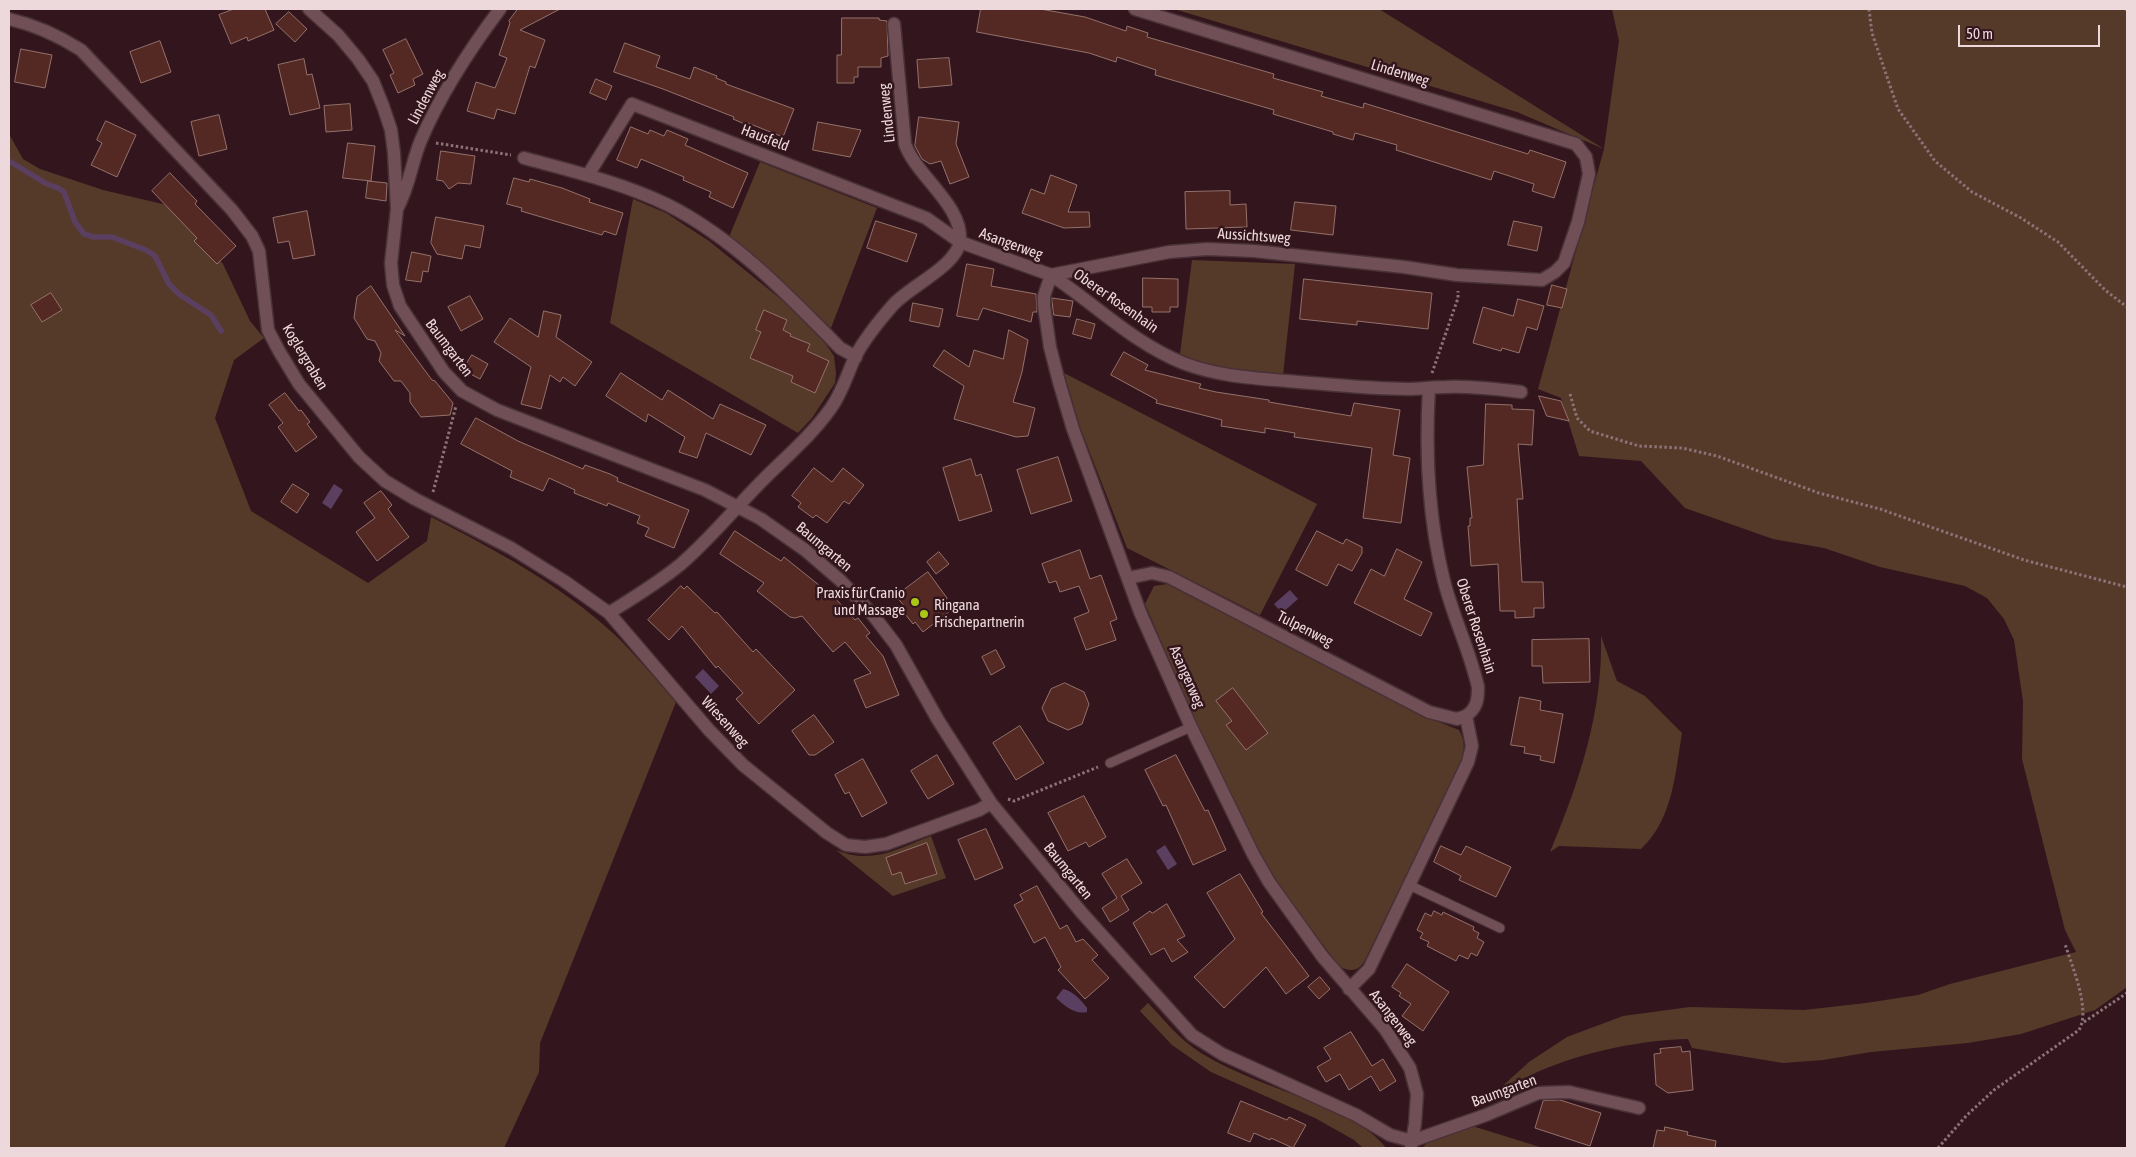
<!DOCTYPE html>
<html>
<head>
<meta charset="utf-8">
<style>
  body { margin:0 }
  #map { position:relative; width:2136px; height:1157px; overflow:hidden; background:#33161d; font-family:"Asap Condensed",sans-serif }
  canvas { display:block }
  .frame { position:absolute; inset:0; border:10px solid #edd9dc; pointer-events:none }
  .scale { position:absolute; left:1958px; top:25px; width:142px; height:22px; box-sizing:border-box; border:2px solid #edd9dc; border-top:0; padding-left:6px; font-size:15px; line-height:18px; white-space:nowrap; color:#edd9dc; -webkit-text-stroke:4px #33161d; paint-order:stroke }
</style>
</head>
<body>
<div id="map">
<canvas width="2136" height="1157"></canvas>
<div class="frame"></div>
<div class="scale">50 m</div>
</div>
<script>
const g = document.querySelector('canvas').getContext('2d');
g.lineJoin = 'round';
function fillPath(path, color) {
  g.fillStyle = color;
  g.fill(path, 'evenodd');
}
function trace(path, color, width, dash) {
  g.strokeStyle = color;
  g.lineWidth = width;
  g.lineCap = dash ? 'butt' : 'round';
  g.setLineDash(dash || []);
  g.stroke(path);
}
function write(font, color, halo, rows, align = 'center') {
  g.font = font + ' "Asap Condensed",sans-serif';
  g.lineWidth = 5;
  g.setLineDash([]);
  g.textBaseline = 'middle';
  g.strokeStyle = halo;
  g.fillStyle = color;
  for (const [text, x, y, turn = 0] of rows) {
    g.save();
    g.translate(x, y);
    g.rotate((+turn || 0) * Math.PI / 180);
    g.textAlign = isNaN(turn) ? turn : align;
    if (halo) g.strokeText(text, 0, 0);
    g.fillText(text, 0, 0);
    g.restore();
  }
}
const green = new Path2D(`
  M1174,9H1379L1604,149L1619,41L1612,9H2127V987L2095,1010L2021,1034L1968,1043L1871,1052L1823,1060L1783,1063L1692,1048L1688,1039C1636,1040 1568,1055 1521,1080C1509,1086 1497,1094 1485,1102L1529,1062L1567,1037L1623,1016L1690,1007L1804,1010L1866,1003L1918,995L1950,984L2076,952L2065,930L2022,759L2023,701L2014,640L2004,619L1987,598L1965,586L1880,567L1824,548L1773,539L1685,508L1641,461L1579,456L1561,398L1538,389L1604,149L1517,112Z
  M9,134L23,159L40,169L103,190L171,206L195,230L223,264L250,321L264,338L234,360L215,418L251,511L368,583L427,541L431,517C494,549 562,586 614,634C636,655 656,680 676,702L540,1043L539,1072L504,1148H9Z
  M760,162L877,208L831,328L755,256L729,237Z
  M633,199L666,213L709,241L788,305L825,343L834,356L836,373L835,383L812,418L798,433L610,323Z
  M1192,260L1295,264L1283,375L1213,367L1180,354Z
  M1064,373L1317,504L1260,615L1127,548L1080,427Z
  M1167,584L1421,715L1459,730C1465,741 1465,750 1461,762L1364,962C1357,972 1349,972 1339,966L1285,894L1258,851L1197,725L1145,604L1154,586Z
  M1601,636L1617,681L1645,696L1682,733C1675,774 1673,819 1641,849L1559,846L1550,852C1579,783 1603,712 1601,636Z
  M931,836L946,878L893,896L836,850C872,865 897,849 931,836Z
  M1148,1003C1165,1021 1180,1040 1201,1053C1236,1075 1278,1087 1316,1104C1342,1115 1368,1125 1386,1148H1363L1354,1140L1315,1118L1211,1072L1172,1045L1140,1011Z
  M1469,1125L1543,1148H1422L1430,1140Z`);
const water = new Path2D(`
  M334,484L343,490L331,509L322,503Z
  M1290,590L1298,599L1282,613L1274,604Z
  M703,669L719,686L711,694L695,677Z
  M1165,845L1177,864L1168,870L1156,851Z
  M1063,989C1073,991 1081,1000 1087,1008V1012C1075,1015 1065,1006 1056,998Z`);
const stream = new Path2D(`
  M9,161L47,184L58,188L64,192L75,222L84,234L94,237H112L146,250L155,256L169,284L180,295L211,315L221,331`);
const building = new Path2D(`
  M234,9H265L274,30L248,41L247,37L231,44L219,15Z
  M518,9H560L520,30L545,40L535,68L530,66L515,114L497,109L494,119L467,111L476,82L495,88L507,58L499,55L510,23L509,21Z
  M981,9H1040L1085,17L1126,31L1127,26L1148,33L1147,37L1274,74L1273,78L1323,92L1321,96L1363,108L1364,103L1528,154L1530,150L1566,162L1554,198L1532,191L1534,184L1494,171L1491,180L1396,150L1397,145L1355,133L1353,140L1333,134V132L1273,114L1274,110L1155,75L1156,70L1117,57L1116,62L1089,53L977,32Z
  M289,12L307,29L295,42L276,24Z
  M842,18H879V20L887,21L888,56L881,58V67H858V77H854V83H837V55H841Z
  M406,39L423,74L413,79L415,85L398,93L390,75L394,73L383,50Z
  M160,41L171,72L141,83L130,52Z
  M625,43L660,56L656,67L690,79L694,67L717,76L716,78L726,82V84L794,109L783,137L748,123L747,125L733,119L734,117L663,89L614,72Z
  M21,49L52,55L45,88L15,82Z
  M949,58L952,85L919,88L917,60Z
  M304,59L307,75L312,74L320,108L290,115L278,65Z
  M596,79L612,86L606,100L590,93Z
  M350,104L352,130L326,132L324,106Z
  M219,115L227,149L199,156L191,122Z
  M919,117L959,122L956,144L969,177L950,184L941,161L930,164L922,159L915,146Z
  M106,121L136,135L117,177L91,165L102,143L97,140Z
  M818,122L861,130L850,157L813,150Z
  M631,127L648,134L650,130L664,136L667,130L688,139L685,145L748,173L733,208L709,197L711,192L683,180L684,177L641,159L637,168L617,160Z
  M348,143L375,146L371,181L343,178Z
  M441,151L475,156L471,184L458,183L449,189L443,181L437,180Z
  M170,173L197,201L195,204L236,246L217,264L194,241L197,238L152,191Z
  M1051,175L1077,185L1068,212H1089L1090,227L1064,228L1022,213L1031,189L1044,194Z
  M514,178L529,182L530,179L562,188L590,199L589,202L623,213L616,235L604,231L602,235L521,211L522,208L507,204Z
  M368,181L387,183L386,201L366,198Z
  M1230,191V205L1246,204L1247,227L1186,229L1185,192Z
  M1295,202L1336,206L1333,235L1291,230Z
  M307,211L315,255L293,259L289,241L278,243L273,218Z
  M436,217L484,226L480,248L465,245L462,259L437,254L431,243Z
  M876,221L917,234L907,262L867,248Z
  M1514,221L1542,227L1537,251L1508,245Z
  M412,252L431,256L428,272L423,271L421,282L406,280Z
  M967,264L994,269L991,286L1036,294L1037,312H1033L1031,322L983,308L978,320L957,316Z
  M1143,278L1178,279V307H1170V312H1152V307H1143Z
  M1304,279L1432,293L1428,329L1357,321V325L1300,319Z
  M1552,285L1567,289L1562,308L1547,305Z
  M371,286L405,336L395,330L432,380L435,381L453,403L450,415L421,417L410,402V393L401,381H394L379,361L381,353L375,341L367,339L354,318L357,297Z
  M51,293L62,310L42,322L31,305Z
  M470,296L483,319L461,331L448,307Z
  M1052,298L1073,301L1070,317L1054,315Z
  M1518,299L1544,306L1537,330L1527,327L1519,353L1502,348L1501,351L1473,343L1483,307L1513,316Z
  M913,303L943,309L939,327L910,321Z
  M764,310L787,320L783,330L791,334L790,336L810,344L807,351L829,361L815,393L791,382L793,376L750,358L761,332L756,330Z
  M544,311L561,315L556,337L592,362L575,386L563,377L560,382L550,375L541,409L521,404L531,367L494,342L510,318L538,337Z
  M1077,319L1095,324L1091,339L1073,334Z
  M1009,330L1028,340L1022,372L1013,402L1035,408L1028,436L1016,437L954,419L964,386L933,366L944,350L969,367L974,350L1003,359Z
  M1124,352L1148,365L1145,370L1201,384L1199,388L1216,392L1269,400V402L1351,416L1354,403L1400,410L1393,455L1410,458L1401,523L1363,518L1372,448L1294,437L1295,433L1265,428V433L1221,426L1222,420L1156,403L1157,400L1111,375Z
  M472,355L488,364L480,379L463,370Z
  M621,373L662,400L668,390L713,419L720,404L766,425L751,455L706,433L697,458L679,452L685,437L648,414L646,422L606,396Z
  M285,393L299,411L301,410L310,422L307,424L317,437L296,452L278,427L283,423L269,405Z
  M1539,396L1561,401L1569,421L1547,416Z
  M1486,404L1512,405V409L1534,410L1532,445L1518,444L1523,499H1517L1522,582H1543L1544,608H1534V617L1515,618V611H1500L1498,564L1471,566L1468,526H1470V518H1472L1467,467L1483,465Z
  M476,418L518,441L583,469L585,465L610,474L618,478L617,481L689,510L674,548L645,536L649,528L637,523L640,516L608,503L607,506L574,493L575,490L549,478L543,491L510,477L512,471L461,444Z
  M1058,457L1072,501L1031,514L1017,470Z
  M971,459L976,476L981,474L992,511L959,521L943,468Z
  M814,468L832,482L843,468L864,485L849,504L844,501L827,523L816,515L813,518L798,507L801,503L792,496Z
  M293,484L309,494L297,513L281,502Z
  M381,491L392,505L388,509L409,537L377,561L356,532L375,518L364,503Z
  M735,531L781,561L784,557L835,598L855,620L858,618L870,633L866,636L883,656L899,695L866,708L854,680L871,673L845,642L833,652L802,616L795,618L790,617L757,591L764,583L720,554Z
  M1317,531L1343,544L1346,539L1362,547V553L1352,571L1338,564L1327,586L1296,570Z
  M1397,549L1422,562L1404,599L1432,613L1421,636L1354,603L1371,569L1384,576Z
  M1080,550L1090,579L1101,575L1117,619L1110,622L1116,640L1086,650L1074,618L1089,612L1079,586L1060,592L1056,581L1049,583L1042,564Z
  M939,552L949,564L936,574L927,562Z
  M928,572L947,598L945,605L950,611L923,632L915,622L913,624L902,610L905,607L896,596Z
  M681,586L684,589L687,586L715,613L717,612L753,652L756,649L795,690L759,724L736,699L743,693L718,666L716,668L682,626L669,640L648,620Z
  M1589,639L1590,682L1543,683L1542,666H1532V640Z
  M996,650L1005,667L991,675L982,657Z
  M1065,683L1084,692L1089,704L1082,724L1068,730L1048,721L1042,708L1051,689Z
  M1233,688L1268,733L1246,750L1226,725L1232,721L1216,701Z
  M1520,697L1541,701L1540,710L1563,714L1554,763L1540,760L1541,756L1524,753L1525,747L1511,745Z
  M814,715L834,742L815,755H809L792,731Z
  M1020,726L1044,763L1016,780L993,743Z
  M937,755L954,784L928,799L911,771Z
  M1176,755L1205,811L1208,810L1226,850L1193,865L1166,805L1163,806L1145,770Z
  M863,759L887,803L862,817L849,792L845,794L835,775Z
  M1084,796L1106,837L1089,847L1086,842L1068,851L1048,813Z
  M986,829L1003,868L975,880L958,840Z
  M927,843L937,874L905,884L901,872L892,875L886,858Z
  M1441,846L1461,855L1466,846L1511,867L1496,897L1459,880L1461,876L1434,862Z
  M1127,859L1142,883L1121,896L1129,910L1110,922L1102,908L1117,898L1102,874Z
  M1240,874L1263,912L1261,913L1309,976L1286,994L1266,967L1224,1008L1194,977L1235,939L1207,893Z
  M1037,886L1060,929L1067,925L1076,942L1083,939L1098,955L1092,960L1109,978L1085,999L1058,970L1061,967L1045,937L1034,943L1014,905L1023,900L1020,895Z
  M1167,904L1185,936L1177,940L1188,952L1172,962L1164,948L1151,955L1133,923L1150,911L1152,913Z
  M1434,911L1442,915L1443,912L1474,927L1473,930L1479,933L1477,938L1484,942L1477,956L1471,953L1468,959L1459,955L1456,961L1427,946L1429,942L1420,938L1423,933L1417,930L1425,913L1431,916Z
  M1407,964L1449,992L1423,1031L1402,1016L1411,1004L1399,996L1401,993L1392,987Z
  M1320,977L1330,989L1319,999L1308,987Z
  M1351,1032L1372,1066L1383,1059L1396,1081L1380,1091L1371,1076L1349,1090L1340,1074L1326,1082L1317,1067L1331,1059L1324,1048Z
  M1681,1047L1682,1052L1690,1051L1693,1090L1668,1093L1656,1085L1654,1054L1661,1053L1660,1049Z
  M1560,1100L1601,1113L1590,1146L1535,1128L1543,1101Z
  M1241,1101L1287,1120L1289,1117L1306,1125L1293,1148L1271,1138L1270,1140L1254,1133L1250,1142L1228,1133Z
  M1665,1127L1688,1132L1687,1135L1716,1141L1715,1148H1653L1657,1130L1664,1131Z`);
const path = new Path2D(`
  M1869,9L1872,33L1898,109L1935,161L1972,192L2021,218L2058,242L2105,290L2127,307
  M2125,9L2127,10
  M436,143L511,155
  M1432,373L1458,298V291
  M1570,394L1577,418L1590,431L1639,446L1682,448L1717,456L1819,493L1880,509L2024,560L2127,587
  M433,492L456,406
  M1008,799L1014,801L1098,767
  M2084,1022L2127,993
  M1938,1148L1966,1116L1994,1090L2079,1030C2091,1010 2072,966 2065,944`);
const lane = new Path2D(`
  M1110,763L1191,727
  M1409,885L1500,928`);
const street = new Path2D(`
  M309,9L338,35L358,59L373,81L383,106L391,130L394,153L397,209L391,263L393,285L400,306L444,372L462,391L497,410L705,490L761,519L805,550L841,581L873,615L896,645L938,720L991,803L1082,913L1192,1035L1222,1054L1356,1115L1390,1135L1412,1141L1486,1115L1538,1093L1569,1092L1639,1108
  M9,19C35,25 59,36 81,50L232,210L252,236L259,251L268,330L279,351L299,384L359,457L385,481L415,499L511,548L564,581L609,613
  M894,24L905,144C916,176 963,205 960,241C957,266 910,286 893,305C879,321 865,338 855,357C847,375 842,393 831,408C812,435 786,457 763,480C736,507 710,539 681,564C658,583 633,598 609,613L709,730L743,765L827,833L846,845L865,847L886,844L979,810L991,803
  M524,158C572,171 623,183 668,205C735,239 788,295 840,348L856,357
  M588,175L632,104L926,218L960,242L1051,275L1044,296V306L1050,347L1059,382L1073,429L1140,612L1191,727L1253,854L1269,882L1322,956L1385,1029L1410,1068L1417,1094L1415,1124L1411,1147
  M397,209C410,185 411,164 421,140C441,93 470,49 500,9
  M1051,275L1169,252L1207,249L1254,251L1404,267L1457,275L1542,280L1555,272L1564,263L1578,222L1589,174L1586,157L1576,144L1135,9
  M1051,275C1095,304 1133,343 1183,363C1217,376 1251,378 1287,381C1327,384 1368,389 1408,389C1420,389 1433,387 1446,387C1471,386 1496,389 1521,392
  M1128,578L1152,573L1169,577L1429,712L1457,719L1466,716
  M1349,989L1369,969L1468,762L1472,746L1466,716C1477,708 1478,700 1478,687C1470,651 1453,617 1444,581C1428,517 1425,454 1429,388`);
const markers = [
  [915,602,5,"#aac718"],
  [924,614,5,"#aac718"]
];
const streetNames = [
  ["Lindenweg",1400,73,17],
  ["Lindenweg",426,97,-62],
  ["Lindenweg",887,113,-96],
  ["Hausfeld",765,138,21],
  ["Aussichtsweg",1254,236,4],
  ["Asangerweg",1011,244,20],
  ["Oberer Rosenhain",1116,301,35],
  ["Baumgarten",449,348,53],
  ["Koglergraben",305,357,59],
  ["Baumgarten",824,547,40],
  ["Oberer Rosenhain",1476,626,72],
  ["Tulpenweg",1305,629,27],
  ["Asangerweg",1187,677,66],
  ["Wiesenweg",725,722,48],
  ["Baumgarten",1068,871,51],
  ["Asangerweg",1393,1018,52],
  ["Baumgarten",1504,1091,-20]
];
const poiNames = [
  ["Praxis für Cranio",905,593],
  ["und Massage",905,610],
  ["Ringana",934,605,"left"],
  ["Frischepartnerin",934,622,"left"]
];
fillPath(green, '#563a29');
fillPath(water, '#5b3f61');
trace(stream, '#5b3f61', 5.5);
fillPath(building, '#542923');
trace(building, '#94716b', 1);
trace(lane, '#483137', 11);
trace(street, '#483137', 15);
trace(path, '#8b7378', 3, [2.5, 2.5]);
trace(lane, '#704f56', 9);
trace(street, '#704f56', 12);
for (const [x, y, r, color] of markers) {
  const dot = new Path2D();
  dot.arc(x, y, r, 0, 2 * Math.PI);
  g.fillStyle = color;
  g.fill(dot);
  trace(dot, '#33161d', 2);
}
write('15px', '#edd9dc', '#33161d', streetNames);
write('15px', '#edd9dc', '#33161d', poiNames, 'right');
</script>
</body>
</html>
